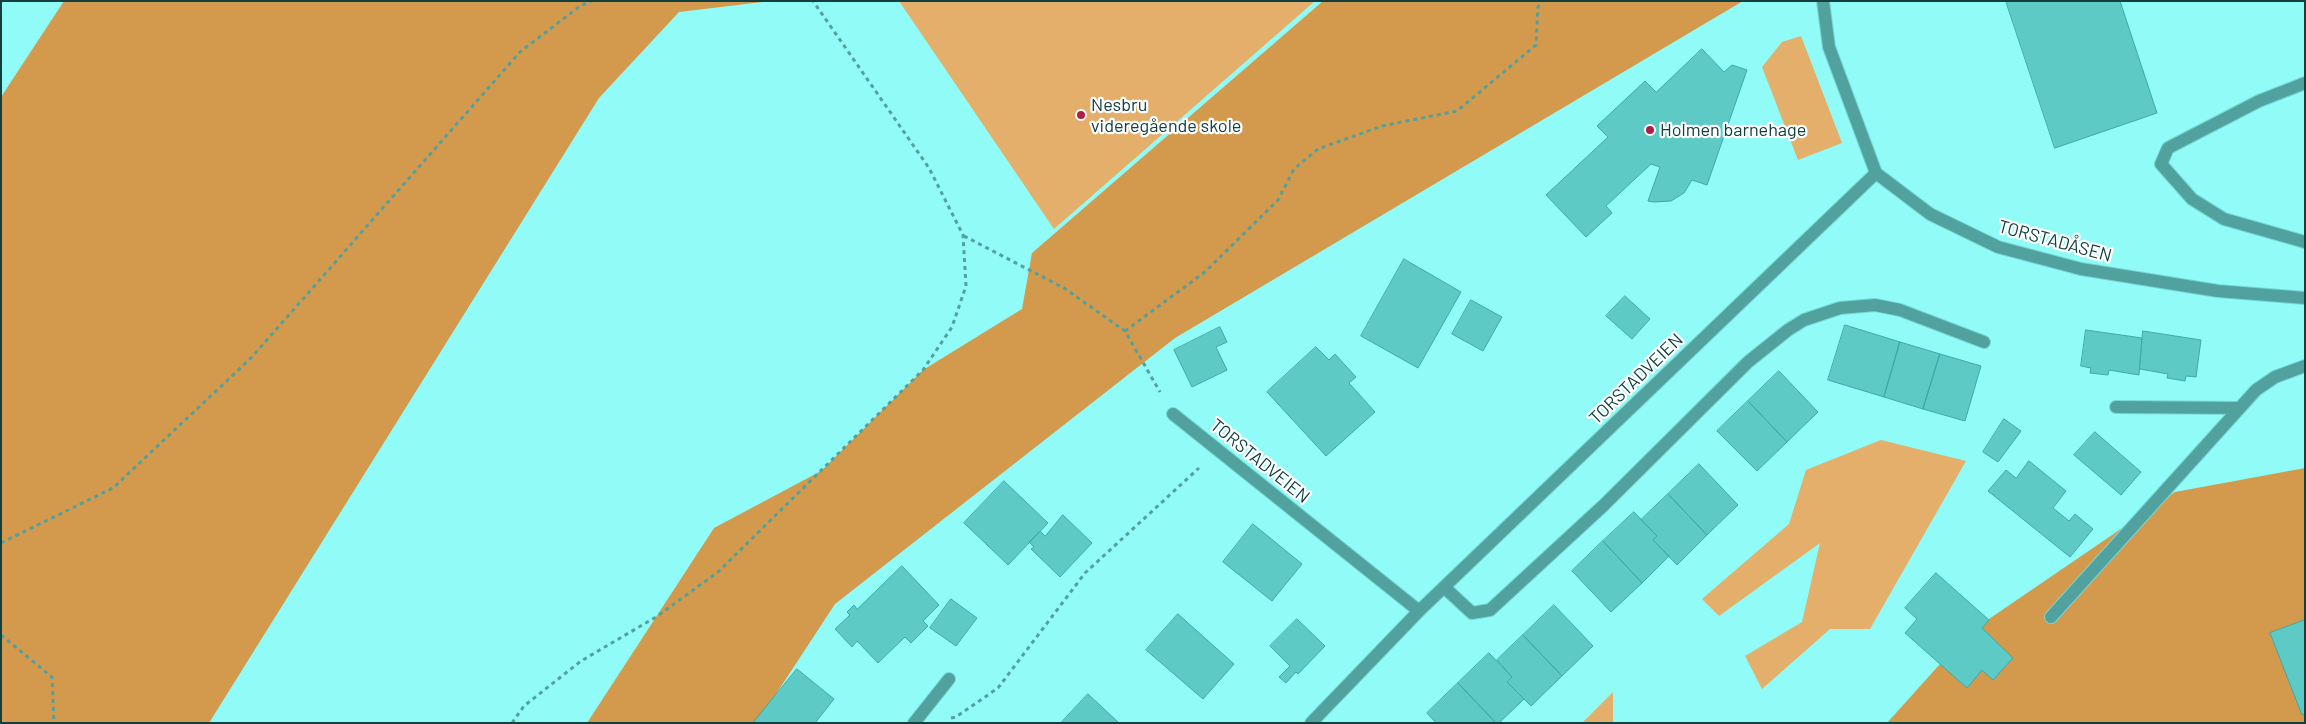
<!DOCTYPE html>
<html>
<head>
<meta charset="utf-8">
<style>
  body { margin:0 }
  #map { position:relative; width:2306px; height:724px; overflow:hidden; background:#91fbf7; font-family:Barlow,sans-serif }
  canvas { display:block }
  .frame { position:absolute; inset:0; border:2px solid #11403f; pointer-events:none }
</style>
</head>
<body>
<div id="map">
<canvas width="2306" height="724"></canvas>
<div class="frame"></div>
</div>
<script>
const g = document.querySelector('canvas').getContext('2d');
g.lineJoin = 'round';
function fillPath(path, color) {
  g.fillStyle = color;
  g.fill(path, 'evenodd');
}
function trace(path, color, width, dash) {
  g.strokeStyle = color;
  g.lineWidth = width;
  g.lineCap = dash ? 'butt' : 'round';
  g.setLineDash(dash || []);
  g.stroke(path);
}
function write(font, color, halo, rows, align = 'center') {
  g.font = font + ' Barlow,sans-serif';
  g.lineWidth = 4.5;
  g.setLineDash([]);
  g.textBaseline = 'middle';
  g.strokeStyle = halo;
  g.fillStyle = color;
  for (const [text, x, y, turn = 0] of rows) {
    g.save();
    g.translate(x, y);
    g.rotate((+turn || 0) * Math.PI / 180);
    g.textAlign = isNaN(turn) ? turn : align;
    if (halo) g.strokeText(text, 0, 0);
    g.fillText(text, 0, 0);
    g.restore();
  }
}
const green = new Path2D(`
  M899,1H1315L1054,229Z
  M1801,36L1842,143L1798,160L1762,67L1782,42Z
  M1881,440L1966,461L1870,629H1830L1762,689L1745,656L1802,622L1820,543L1719,616L1702,599L1789,524L1806,470Z
  M1613,692V723H1582Z`);
const forest = new Path2D(`
  M64,1H771L679,12L599,98L209,723H1V97Z
  M1323,1H1743L1175,338L835,604L757,723H587L714,528L821,471L923,370L1022,309L1032,253Z
  M2305,468V723H1887L1967,634L2175,492Z`);
const building = new Path2D(`
  M2006,1H2120L2157,113L2055,148Z
  M1702,49L1724,72L1732,65L1747,70L1707,185L1692,180L1684,193L1671,201L1654,202L1648,201L1660,167L1651,164L1606,206L1612,213L1586,237L1546,195L1608,137L1597,126L1645,81L1656,92Z
  M1404,259L1461,292L1418,368L1361,336Z
  M1625,296L1650,319L1632,339L1606,316Z
  M1471,300L1502,317L1483,351L1452,334Z
  M1845,325L1900,342L1884,397L1828,380Z
  M1220,327L1227,342L1216,347L1227,370L1192,387L1174,350Z
  M2086,330L2142,338L2139,375L2109,370L2108,375L2090,373L2091,368L2081,366Z
  M2143,331L2201,340L2196,377L2186,376L2185,381L2167,378L2168,374L2140,369Z
  M1900,342L1940,354L1923,409L1884,397Z
  M1316,347L1329,360L1335,354L1356,377L1349,383L1375,412L1326,456L1267,392Z
  M1940,354L1981,366L1965,421L1923,409Z
  M1779,371L1818,412L1787,442L1748,401Z
  M1748,401L1787,442L1757,471L1717,431Z
  M2004,419L2021,431L1998,462L1983,452Z
  M2095,432L2141,472L2121,495L2074,455Z
  M2029,461L2066,491L2053,508L2069,521L2075,514L2093,529L2070,557L1988,491L2006,470L2016,478Z
  M1699,464L1738,505L1707,535L1668,494Z
  M1004,481L1048,523L1008,565L964,523Z
  M1668,494L1707,535L1677,565L1653,540L1657,536L1641,520Z
  M1634,512L1657,536L1653,540L1669,556L1642,583L1603,541Z
  M1063,515L1092,543L1060,577L1031,549L1034,547L1029,542L1040,531L1045,536Z
  M1253,524L1302,564L1272,601L1223,562Z
  M1603,541L1642,583L1611,612L1572,571Z
  M902,566L939,605L923,621L928,626L911,643L905,637L878,663L857,641L852,647L835,629L850,615L847,612L854,605L857,609Z
  M1936,573L1989,620L1982,628L2013,658L1993,680L1982,670L1967,688L1905,633L1917,619L1905,608Z
  M951,599L977,618L956,646L930,628Z
  M1554,605L1593,646L1562,676L1523,635Z
  M1178,614L1234,664L1203,699L1146,650Z
  M1297,619L1325,646L1298,674L1296,672L1286,683L1279,677L1290,666L1270,646Z
  M2305,620V714L2302,715L2270,633Z
  M1523,635L1562,676L1531,706L1507,682L1512,677L1497,660Z
  M1489,653L1512,677L1507,682L1524,699L1499,723H1496L1458,683Z
  M797,669L834,699L815,723H753Z
  M1458,683L1496,723H1436L1427,713Z
  M1088,694L1119,723H1061Z`);
const path = new Path2D(`
  M964,236L1064,288L1125,331L1160,392
  M1125,331L1205,272L1278,200L1294,169L1318,149L1382,126L1457,111L1536,45L1538,7L1542,1
  M1,543L113,488L251,358L520,52L580,6L591,1
  M1,635L52,677L54,723
  M951,718L956,717L998,688L1085,573L1199,468
  M512,723L524,706L581,661L656,617L718,572L923,370L952,327L966,286L963,235L929,168L813,1`);
const minor = new Path2D(`
  M1823,1L1829,47L1876,173L1930,214L1998,247L2081,269L2218,291L2305,298
  M2305,83L2259,101L2168,148L2161,164L2192,199L2224,219L2305,242
  M2116,407L2240,408
  M1173,414L1419,611
  M1444,587L1472,613L1490,610L1604,505L1748,362L1788,330L1804,320L1840,308L1875,305L1900,310L1984,342
  M2051,617L2256,390L2275,377L2305,366
  M914,723L949,679
  M1311,723L1419,611L1876,173`);
const markers = [
  [1081,115,5,"#b11e46"],
  [1650,130,5,"#b11e46"]
];
const poiNames = [
  ["Nesbru",1091,105],
  ["videregående skole",1091,126],
  ["Holmen barnehage",1660,130]
];
const streetNames = [
  ["TORSTADÅSEN",2055,241,15],
  ["TORSTADVEIEN",1636,379,-44],
  ["TORSTADVEIEN",1260,461,39]
];
fillPath(green, '#e3af6b');
fillPath(forest, '#d39a4d');
fillPath(building, '#5ecac6');
trace(building, '#3baba8', 1);
trace(minor, '#77d6d2', 14);
trace(path, '#53a09d', 3, [4, 4]);
trace(minor, '#51a29f', 12);
for (const [x, y, r, color] of markers) {
  const dot = new Path2D();
  dot.arc(x, y, r, 0, 2 * Math.PI);
  g.fillStyle = color;
  g.fill(dot);
  trace(dot, '#fff', 2);
}
write('18px', '#11403f', '#fff', poiNames, 'left');
write('18px', '#11403f', '#fff', streetNames);
</script>
</body>
</html>
